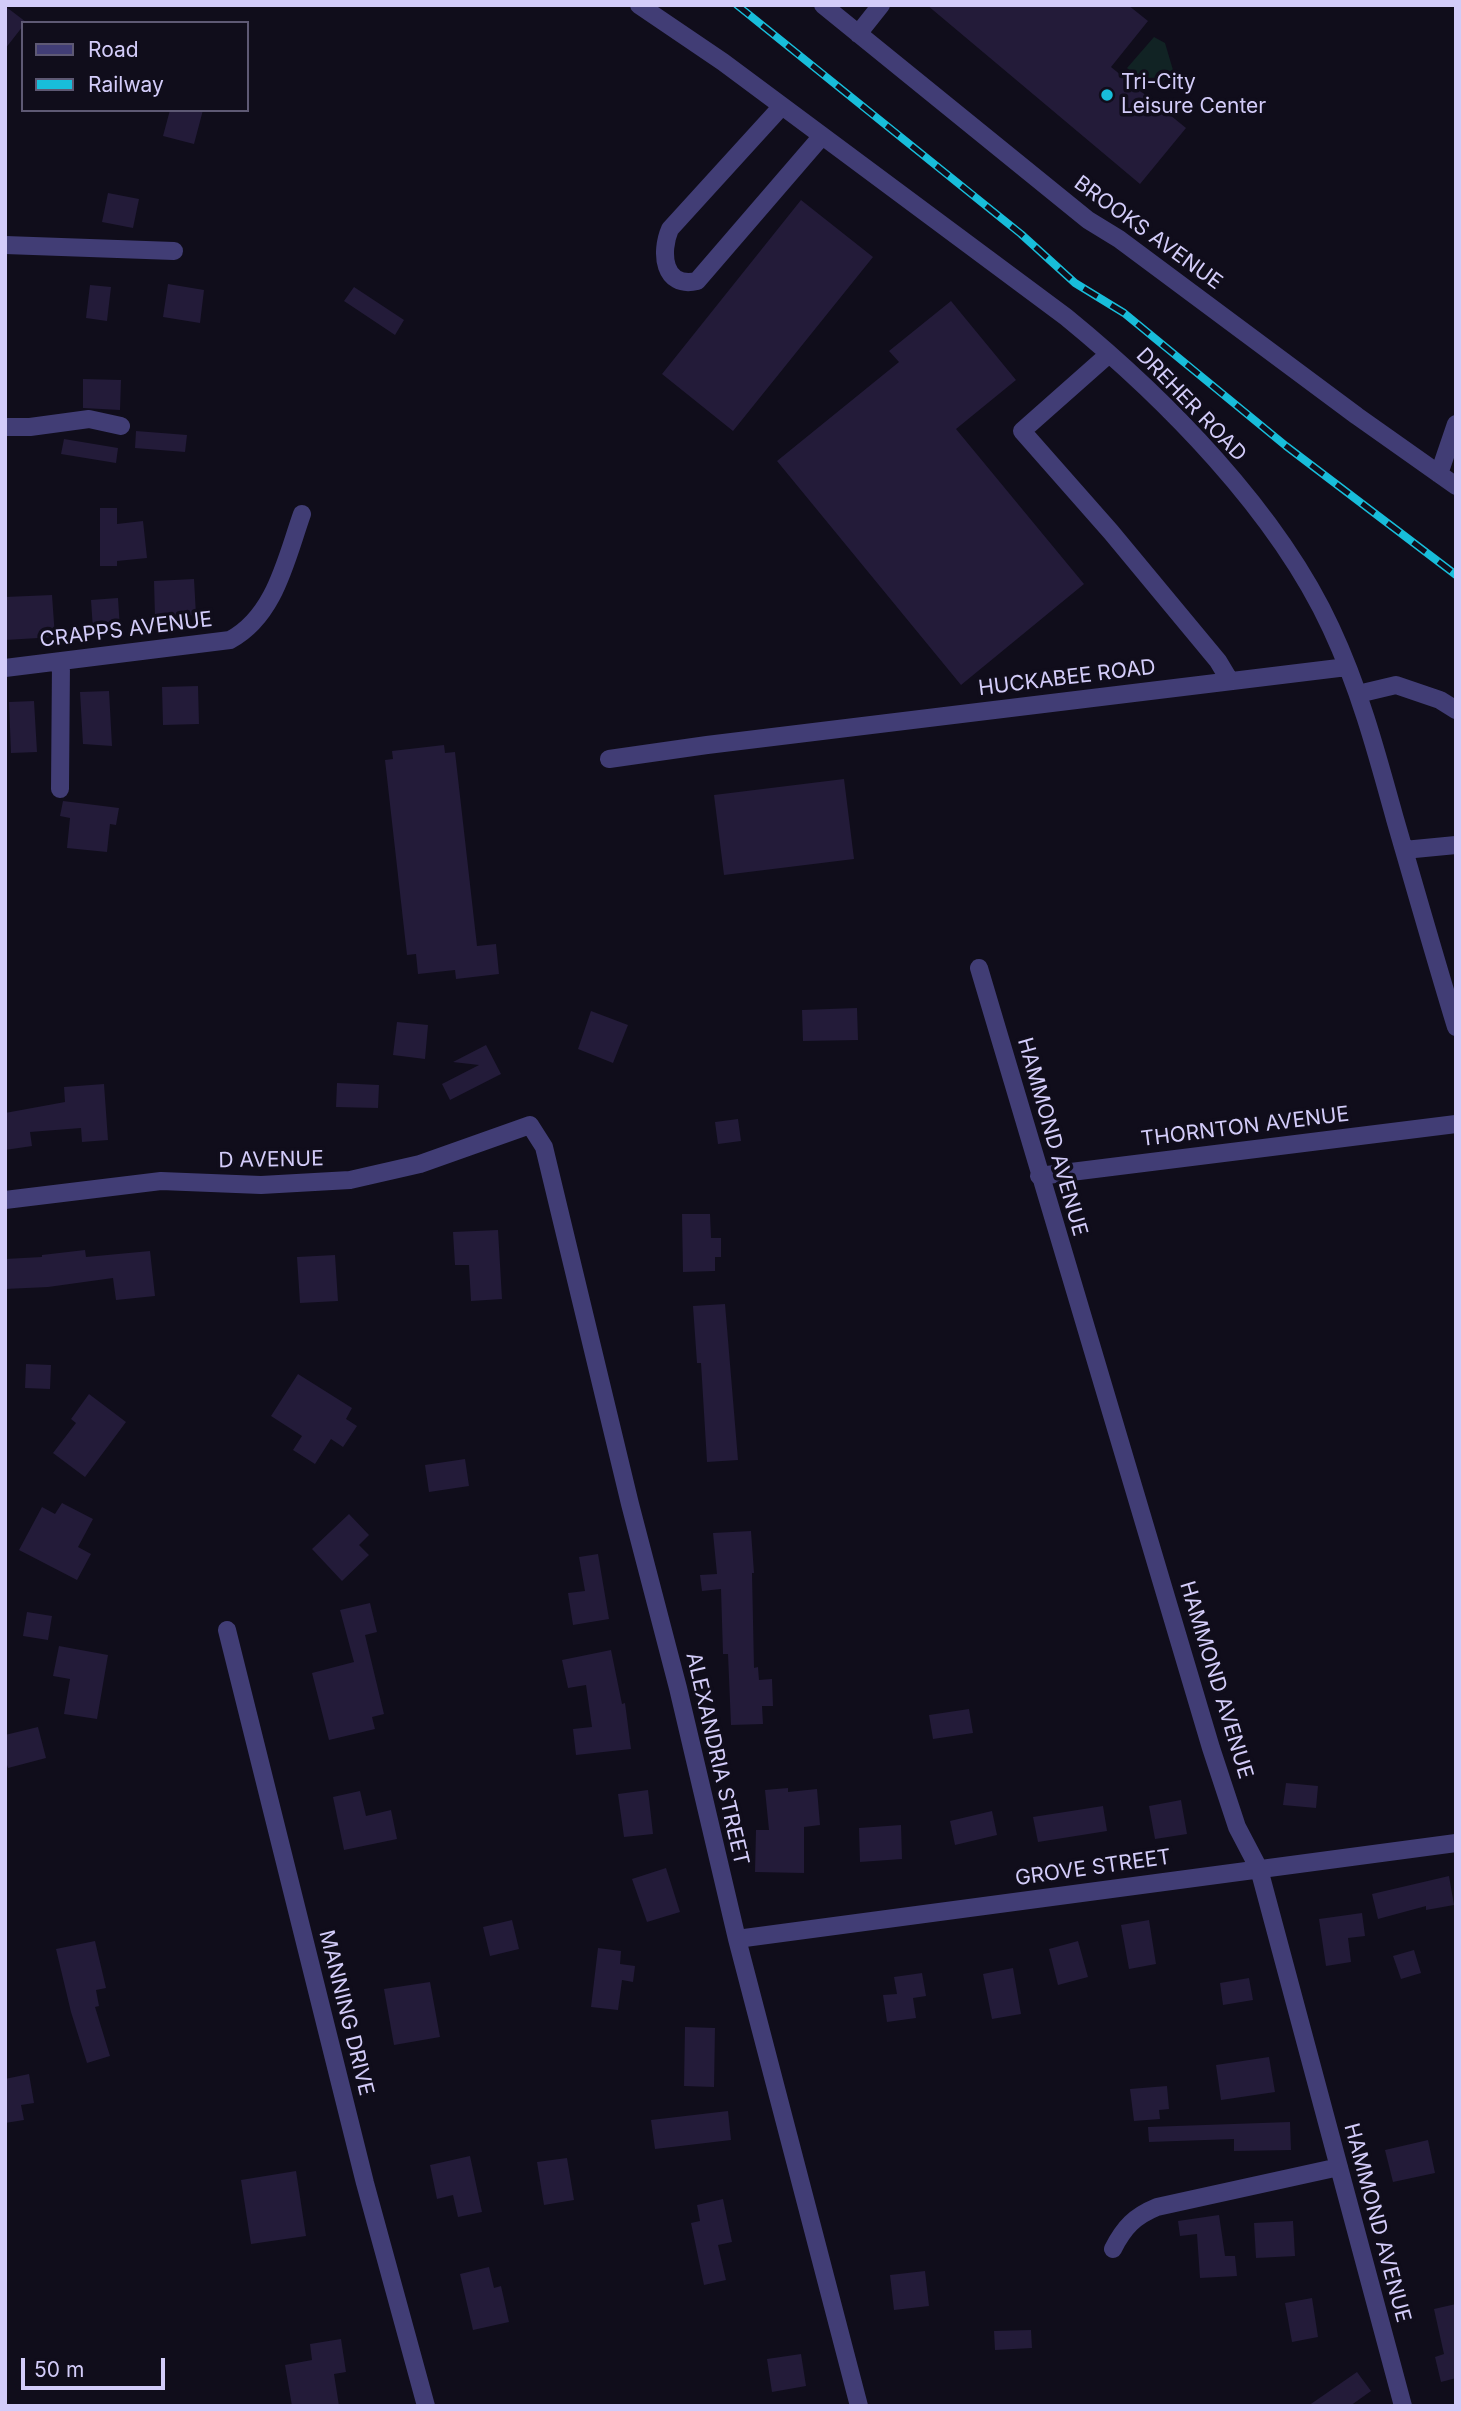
<!DOCTYPE html>
<html>
<head>
<meta charset="utf-8">
<style>
  body { margin:0 }
  #map { position:relative; width:1461px; height:2411px; overflow:hidden; background:#100d1b; font-family:Inter,sans-serif }
  canvas { display:block }
  .frame { position:absolute; inset:0; border:7px solid #d3ccf9; pointer-events:none }
  .legend { position:absolute; left:21px; top:21px; width:228px; height:91px; box-sizing:border-box; background:#100d1b; border:2px solid #5e5974; margin:0; padding:9px 12px; list-style:none; font-size:21px; color:#d3ccf9 }
  .legend li { display:flex; align-items:center; gap:14px; height:35px }
  .legend b { width:35px; border:2px solid #5e5974 }
  .scale { position:absolute; left:21px; top:2358px; width:144px; height:32px; box-sizing:border-box; border:4px solid #d3ccf9; border-top:0; padding-left:9px; font-size:21px; line-height:24px; white-space:nowrap; color:#d3ccf9; -webkit-text-stroke:5px #100d1b; paint-order:stroke }
</style>
</head>
<body>
<div id="map">
<canvas width="1461" height="2411"></canvas>
<div class="frame"></div>
<ul class="legend">
<li><b style="height:9px;background:#413d75"></b>Road</li>
<li><b style="height:9px;background:#18bdda"></b>Railway</li>
</ul>
<div class="scale">50 m</div>
</div>
<script>
const g = document.querySelector('canvas').getContext('2d');
g.lineJoin = 'round';
function fillPath(path, color) {
  g.fillStyle = color;
  g.fill(path, 'evenodd');
}
function trace(path, color, width, dash) {
  g.strokeStyle = color;
  g.lineWidth = width;
  g.lineCap = dash ? 'butt' : 'round';
  g.setLineDash(dash || []);
  g.stroke(path);
}
function write(font, color, halo, rows, align = 'center') {
  g.font = font + ' Inter,sans-serif';
  g.lineWidth = 7;
  g.setLineDash([]);
  g.textBaseline = 'middle';
  g.strokeStyle = halo;
  g.fillStyle = color;
  for (const [text, x, y, turn = 0] of rows) {
    g.save();
    g.translate(x, y);
    g.rotate((+turn || 0) * Math.PI / 180);
    g.textAlign = isNaN(turn) ? turn : align;
    if (halo) g.strokeText(text, 0, 0);
    g.fillText(text, 0, 0);
    g.restore();
  }
}
const green = new Path2D(`
  M1154,37L1165,43L1173,70L1158,87L1144,83L1127,68Z`);
const building = new Path2D(`
  M927,5H1128L1148,21L1111,67L1186,128L1140,184Z
  M5,6L26,22L23,23V26L5,49Z
  M170,110H203L194,144L163,136Z
  M108,193L139,199L133,228L102,222Z
  M801,200L873,257L733,431L662,374Z
  M168,284L204,290L200,323L163,317Z
  M90,285L111,287L107,321L86,318Z
  M354,287L404,320L395,335L344,301Z
  M951,301L1016,380L956,429L1084,584L961,685L777,461L899,362L889,351Z
  M83,379L121,380L120,410L83,408Z
  M136,431L187,435L185,452L135,448Z
  M64,439L118,448L116,463L61,454Z
  M100,508H117V524L143,521L147,558L117,561V566H100Z
  M194,579L196,615L155,617L154,581Z
  M52,595L55,637L5,640V597Z
  M118,598L120,629L93,630L91,600Z
  M198,686L199,724L163,725L162,687Z
  M109,691L112,746L83,744L80,692Z
  M34,701L37,752L11,753L9,702Z
  M444,745L445,753L455,752L477,946L496,944L499,974L456,979L455,970L418,974L416,954L407,955L385,760L393,759L392,751Z
  M844,779L854,859L724,875L714,795Z
  M63,801L119,808L116,825L110,824L107,852L67,848L70,818L60,816Z
  M857,1008L858,1040L803,1041L802,1010Z
  M591,1011L628,1025L613,1063L578,1049Z
  M397,1022L428,1025L425,1059L393,1055Z
  M486,1045L501,1074L450,1100L442,1084L479,1065L453,1062Z
  M337,1083L379,1085L378,1108L336,1107Z
  M104,1084L108,1140L82,1142L81,1128L30,1132L32,1146L5,1150V1113L65,1102L64,1087Z
  M738,1119L741,1141L718,1144L715,1122Z
  M682,1214H710L711,1238H721V1257H715V1271L683,1272Z
  M498,1230L502,1299L471,1301L469,1265H455L453,1232Z
  M85,1250L86,1257L150,1251L155,1296L116,1300L113,1278L48,1287L5,1289V1259L42,1257V1255Z
  M335,1255L338,1301L300,1303L297,1257Z
  M725,1304L738,1460L707,1462L701,1363H697L693,1306Z
  M26,1364L51,1365L50,1389L25,1388Z
  M298,1374L352,1408L346,1419L357,1426L343,1447L331,1439L315,1464L293,1450L302,1436L271,1416Z
  M89,1394L126,1422L85,1477L53,1453L76,1423L71,1419Z
  M465,1459L469,1486L429,1492L425,1465Z
  M62,1503L93,1519L78,1547L91,1554L77,1580L19,1550L42,1507L55,1514Z
  M349,1514L369,1535L359,1545L369,1555L342,1581L312,1549Z
  M751,1531L754,1573H752L754,1668L758,1667L759,1680L772,1679L773,1706H762L763,1724L731,1725L728,1654H723L721,1589L702,1591L700,1575L717,1574L713,1533Z
  M598,1554L609,1619L573,1625L568,1593L585,1591L579,1557Z
  M370,1603L377,1632L365,1635L384,1714L372,1717L375,1729L329,1740L312,1673L354,1662L340,1610Z
  M27,1612L52,1616L48,1640L23,1636Z
  M59,1646L108,1655L97,1719L64,1714L70,1679L53,1676Z
  M611,1650L622,1704L625,1703L631,1749L576,1755L573,1729L592,1727L586,1685L568,1688L562,1660Z
  M969,1709L973,1733L933,1739L929,1715Z
  M38,1727L46,1758L8,1768L5,1759V1735Z
  M1286,1783L1318,1786L1316,1808L1283,1805Z
  M788,1788V1792L817,1789L820,1825L804,1827V1873L755,1872L756,1830H769L765,1790Z
  M648,1790L653,1834L624,1837L618,1794Z
  M360,1791L366,1816L391,1810L397,1839L344,1850L333,1797Z
  M1181,1800L1187,1834L1155,1839L1149,1806Z
  M1103,1806L1107,1831L1038,1842L1033,1817Z
  M992,1811L997,1835L955,1845L950,1821Z
  M901,1825L902,1859L860,1862L859,1828Z
  M666,1868L680,1912L647,1922L632,1879Z
  M1449,1876L1454,1905L1426,1910V1906L1378,1919L1372,1894Z
  M1362,1913L1365,1936L1348,1938L1351,1962L1326,1966L1319,1919Z
  M512,1920L519,1949L490,1956L483,1927Z
  M1149,1920L1156,1964L1129,1969L1121,1925Z
  M95,1941L106,1988L96,1990L99,2006L95,2007L110,2056L87,2063L71,2012L56,1949Z
  M1078,1941L1088,1977L1058,1985L1049,1949Z
  M598,1948L621,1951L620,1964L635,1966L633,1982L622,1980L618,2010L591,2007Z
  M1414,1950L1421,1973L1401,1979L1393,1956Z
  M1013,1968L1021,2014L992,2019L983,1974Z
  M922,1973L926,1996L913,1998L916,2018L887,2022L883,1995L897,1994L894,1977Z
  M1249,1978L1253,2000L1223,2005L1220,1983Z
  M430,1982L440,2037L394,2045L384,1989Z
  M685,2027L715,2028L714,2087L684,2086Z
  M1269,2057L1275,2092L1221,2100L1216,2065Z
  M29,2074L34,2103L21,2105L24,2120L5,2123V2079Z
  M1167,2086L1169,2109L1159,2110L1160,2119L1134,2121L1130,2089Z
  M728,2111L731,2140L655,2149L651,2120Z
  M1290,2122L1291,2150L1234,2151V2139L1149,2142L1148,2127Z
  M1428,2140L1435,2173L1393,2182L1385,2150Z
  M470,2156L482,2212L458,2217L453,2195L437,2199L430,2165Z
  M567,2158L574,2200L544,2205L537,2162Z
  M296,2171L306,2236L251,2244L241,2180Z
  M723,2199L732,2242L718,2245L726,2280L704,2285L691,2223L700,2221L697,2205Z
  M1219,2215L1225,2256H1235L1237,2276L1200,2278L1197,2234L1180,2236L1178,2221Z
  M1293,2221L1295,2256L1256,2258L1254,2223Z
  M489,2267L494,2288L501,2286L509,2322L473,2330L460,2274Z
  M925,2271L929,2306L894,2310L890,2275Z
  M1312,2298L1318,2337L1292,2342L1285,2303Z
  M1456,2304V2378L1441,2382L1435,2357L1444,2354L1434,2309Z
  M1031,2330L1032,2348L995,2350L994,2331Z
  M341,2339L346,2372L334,2374L339,2406H292L285,2365L312,2360L310,2344Z
  M801,2354L806,2386L772,2392L767,2359Z
  M1357,2372L1371,2391L1350,2406H1308Z`);
const minor = new Path2D(`
  M639,5L723,62L1066,317C1165,398 1277,511 1331,628C1360,690 1377,754 1395,819C1415,888 1435,958 1456,1027
  M823,5L1088,220L1119,239L1357,416L1456,486
  M858,34L881,5
  M782,106L670,229C660,252 663,289 697,281L822,136
  M5,245L174,251
  M1109,354L1022,431L1111,532L1218,661L1230,681
  M5,427H30L89,419L121,426
  M1439,474L1456,424
  M5,668L230,640C275,616 286,559 302,514
  M1358,694L1396,685L1440,700L1456,710
  M609,759L707,745L1347,667
  M60,789L61,661
  M1404,850L1456,845
  M979,968L1211,1748L1237,1827L1259,1869L1403,2406
  M1039,1176L1456,1124
  M5,1200L161,1181L261,1185L350,1180L420,1164L530,1125L544,1147L630,1504L678,1688L737,1939L859,2406
  M227,1630L365,2183L426,2406
  M737,1939L1456,1843
  M1113,2249C1124,2227 1135,2216 1157,2207L1339,2167`);
const rail = new Path2D(`
  M737,5L1021,234L1075,283L1124,313L1286,446L1456,575`);
const markers = [
  [1107,95,7,"#18bdda"]
];
const poiNames = [
  ["Tri-City",1121,83],
  ["Leisure Center",1121,107]
];
const streetNames = [
  ["BROOKS AVENUE",1148,233,36],
  ["DREHER ROAD",1191,405,46],
  ["CRAPPS AVENUE",126,630,-7],
  ["HUCKABEE ROAD",1067,678,-7],
  ["THORNTON AVENUE",1245,1127,-7],
  ["HAMMOND AVENUE",1052,1137,74],
  ["D AVENUE",271,1160,-1],
  ["HAMMOND AVENUE",1216,1680,73],
  ["ALEXANDRIA STREET",717,1759,77],
  ["GROVE STREET",1093,1868,-8],
  ["MANNING DRIVE",346,2013,76],
  ["HAMMOND AVENUE",1377,2223,75]
];
fillPath(green, '#112324');
fillPath(building, '#231b39');
trace(minor, '#413d75', 18);
trace(rail, '#18bdda', 8);
trace(rail, '#100d1b', 5, [16]);
for (const [x, y, r, color] of markers) {
  const dot = new Path2D();
  dot.arc(x, y, r, 0, 2 * Math.PI);
  g.fillStyle = color;
  g.fill(dot);
  trace(dot, '#100d1b', 2.5);
}
write('21px', '#d3ccf9', '#100d1b', poiNames, 'left');
write('21px', '#d3ccf9', '#100d1b', streetNames);
</script>
</body>
</html>
